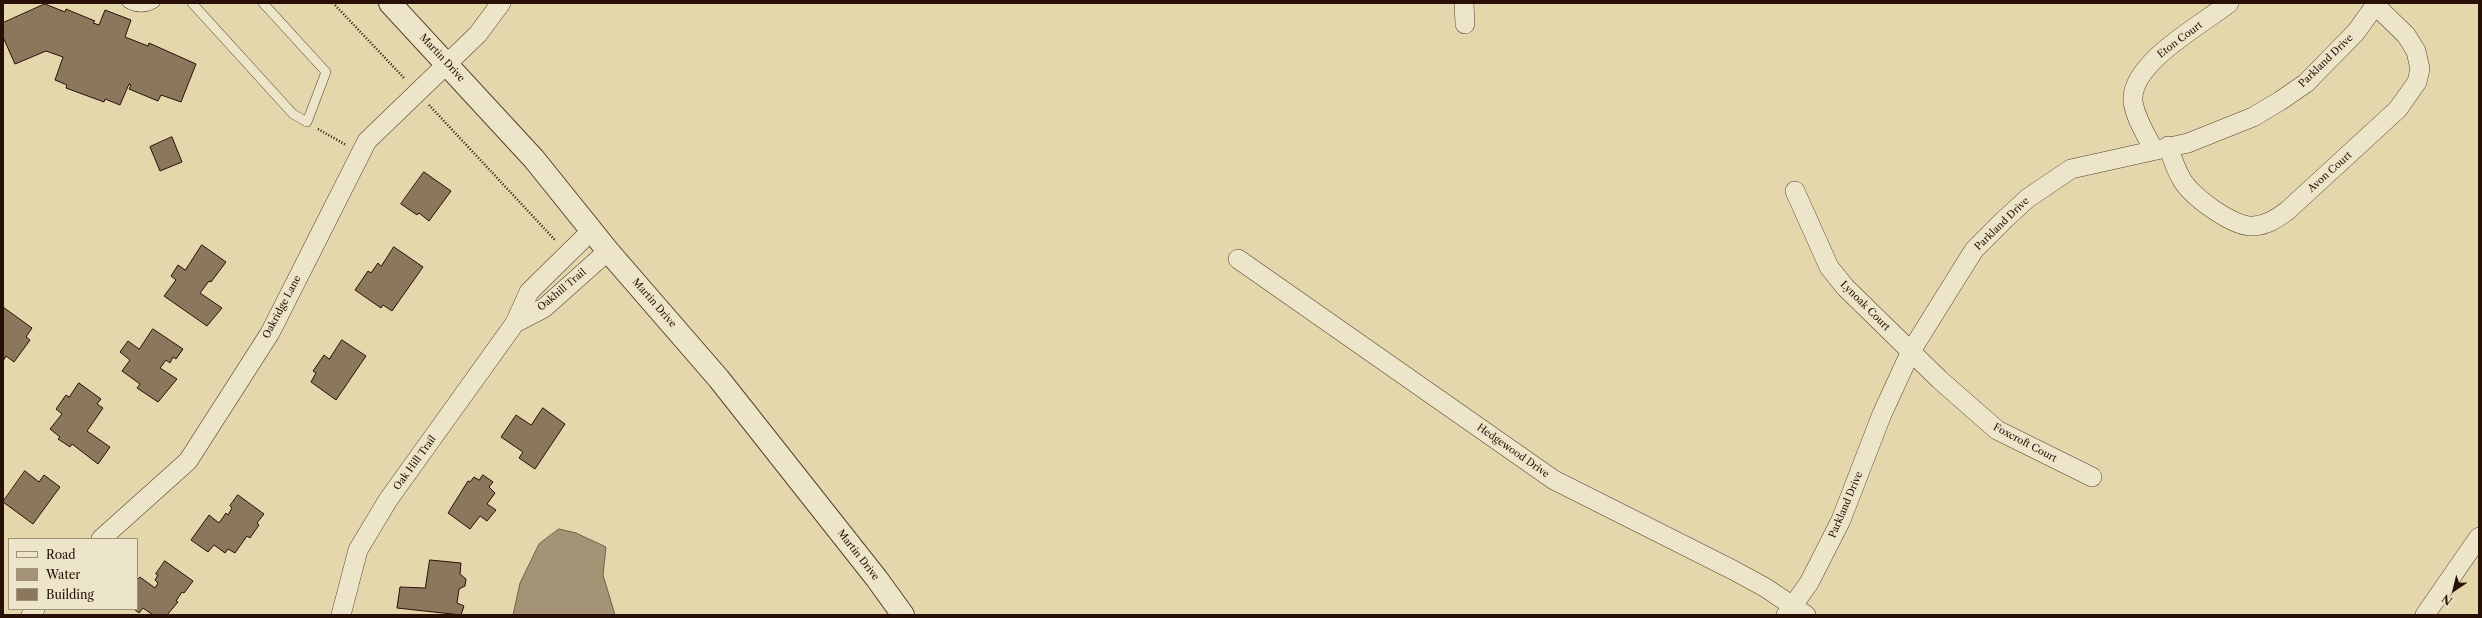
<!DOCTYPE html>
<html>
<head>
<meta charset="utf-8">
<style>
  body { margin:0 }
  #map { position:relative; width:2482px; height:618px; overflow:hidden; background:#e4d7ac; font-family:"Libre Caslon Text",serif }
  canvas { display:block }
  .frame { position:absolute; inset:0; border:4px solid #281006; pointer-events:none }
  .legend { position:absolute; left:8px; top:538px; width:130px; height:72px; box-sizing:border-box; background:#ede5c9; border:1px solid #9e907b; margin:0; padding:5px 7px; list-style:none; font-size:12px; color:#281006 }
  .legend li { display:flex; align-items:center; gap:8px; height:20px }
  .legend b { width:20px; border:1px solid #9e907b }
  .north { position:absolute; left:2434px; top:570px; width:40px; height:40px; -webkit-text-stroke:3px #ede5c9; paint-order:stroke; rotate:215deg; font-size:11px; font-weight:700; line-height:16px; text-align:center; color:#281006 }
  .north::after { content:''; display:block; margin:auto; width:14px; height:18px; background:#281006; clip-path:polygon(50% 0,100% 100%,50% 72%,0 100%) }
</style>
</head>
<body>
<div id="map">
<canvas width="2482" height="618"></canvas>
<div class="frame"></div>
<ul class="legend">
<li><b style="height:5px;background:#ede5c9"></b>Road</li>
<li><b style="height:11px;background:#a49374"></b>Water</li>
<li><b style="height:11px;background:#8a775c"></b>Building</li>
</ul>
<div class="north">N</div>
</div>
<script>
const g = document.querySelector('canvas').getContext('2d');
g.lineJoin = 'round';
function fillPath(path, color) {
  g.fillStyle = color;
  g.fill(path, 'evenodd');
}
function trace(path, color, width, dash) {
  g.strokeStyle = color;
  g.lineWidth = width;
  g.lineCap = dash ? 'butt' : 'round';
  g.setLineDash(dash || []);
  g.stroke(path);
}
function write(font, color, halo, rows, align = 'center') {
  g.font = font + ' "Libre Caslon Text",serif';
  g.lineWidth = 3.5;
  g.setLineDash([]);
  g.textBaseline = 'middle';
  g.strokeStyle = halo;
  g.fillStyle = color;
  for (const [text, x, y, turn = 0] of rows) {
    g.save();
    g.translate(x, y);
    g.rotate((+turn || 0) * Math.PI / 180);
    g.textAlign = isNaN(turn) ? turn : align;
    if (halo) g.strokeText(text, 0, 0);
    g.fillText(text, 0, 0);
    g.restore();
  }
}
const water = new Path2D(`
  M559,529L576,533L606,547L603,575L615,615H513L520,583L539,544Z`);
const building = new Path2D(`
  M45,4L65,12L66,9L95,21L93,23L99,25L105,10L131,20L125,37L148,46L149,43L196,64L181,102L161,95L158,101L129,89L131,85L129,84L120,105L105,99L104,102L66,88L67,85L55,80L63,57L46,51L15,64L3,37V23Z
  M172,137L182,162L160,171L150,147Z
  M424,172L451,191L429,221L419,213L417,215L401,204Z
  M202,245L226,262L211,282L209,281L200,293L222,308L207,326L164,296L176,280L171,276L178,265L185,270Z
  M394,247L423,267L392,311L383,305L381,308L355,290L368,271L371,273L378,263L381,266Z
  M3,307L32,328L26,337L30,340L14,362L6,356L3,361Z
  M153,329L183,349L176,359L173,357L170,363L166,360L160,368L177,379L158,402L137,388L140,384L122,371L130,360L120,352L128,341L139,349Z
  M342,340L366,356L336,400L311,382L316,373L313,371L324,355L329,359Z
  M79,383L101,399L97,404L103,408L87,431L110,447L98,464L72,444L70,447L58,439L60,437L50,429L62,414L56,409L66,395L69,397Z
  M543,408L565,424L535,469L519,458L523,452L501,437L516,415L531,425Z
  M25,471L39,482L44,475L60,487L33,524L3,502Z
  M483,475L493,482L489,487L495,493L487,504L496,510L487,521L480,516L470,529L448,513L468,481L470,482L474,477L479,480Z
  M238,495L264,514L257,523L259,525L250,538L247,536L235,553L228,549L225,553L214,545L208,552L191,540L209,515L219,523L226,513L228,515L232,508L230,506Z
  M430,560L461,563L460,574L466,579L465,586L459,589L457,603L464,606L461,615L397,608L400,587L425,588Z
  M165,561L193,581L184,593L182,592L176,601L178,602L167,615H153L143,608L139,613L134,609H137V580L140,577L155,588L158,583L155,580L158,575L156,574Z`);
const path = new Path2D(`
  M333,3L405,79
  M429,105L556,241
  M318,129L346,145`);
const service = new Path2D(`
  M127,3C137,9 145,9 155,3
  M192,3L293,114L307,122L326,72L263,3`);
const minor = new Path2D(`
  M1464,3L1465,24
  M2168,146C2172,157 2175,168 2181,178C2190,196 2234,228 2254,226C2268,225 2277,218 2287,211L2398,109L2417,82L2420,69L2416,51L2406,35L2373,3
  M2153,149C2146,134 2135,118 2133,101C2130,63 2203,24 2229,3
  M1795,191L1829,267L1845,287L1940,380L1997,430L2092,477
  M1238,259L1554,480L1735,571L1766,588L1806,615
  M515,323L544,308L608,251
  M101,539L188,461L270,333L367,141L478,34L501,3
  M31,615L35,609
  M341,615L358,550L388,500L515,323L529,292L591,231
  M1786,615L1809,583L1841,520L1882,414L1911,351L1974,250L2004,220L2028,198L2071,169L2188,143L2253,117L2280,101L2306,83L2356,32L2377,3
  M2425,615L2479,537`);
const tertiary = new Path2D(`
  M390,3L534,159L608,251L719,379L877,579L903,615`);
const streetNames = [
  ["Eton Court",2180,40,-37],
  ["Martin Drive",442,58,47],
  ["Parkland Drive",2326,61,-44],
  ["Avon Court",2330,172,-42],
  ["Parkland Drive",2002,224,-44],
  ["Oakhill Trail",562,290,-40],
  ["Martin Drive",654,303,49],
  ["Lynoak Court",1865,306,45],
  ["Oakridge Lane",282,307,-62],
  ["Foxcroft Court",2025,443,28],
  ["Hedgewood Drive",1513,451,35],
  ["Oak Hill Trail",415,463,-54],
  ["Parkland Drive",1846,505,-67],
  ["Martin Drive",858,555,52]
];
fillPath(water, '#a49374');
trace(water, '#725f48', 1);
fillPath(building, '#8a775c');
trace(building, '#281006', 1);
trace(service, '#574230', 10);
trace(minor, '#574230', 20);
trace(tertiary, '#574230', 24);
trace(path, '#281006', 2.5, [1, 2]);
trace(service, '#ede5c9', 9);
trace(minor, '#ede5c9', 19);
trace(tertiary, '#ede5c9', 22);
write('10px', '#281006', '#ede5c9', streetNames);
</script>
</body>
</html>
